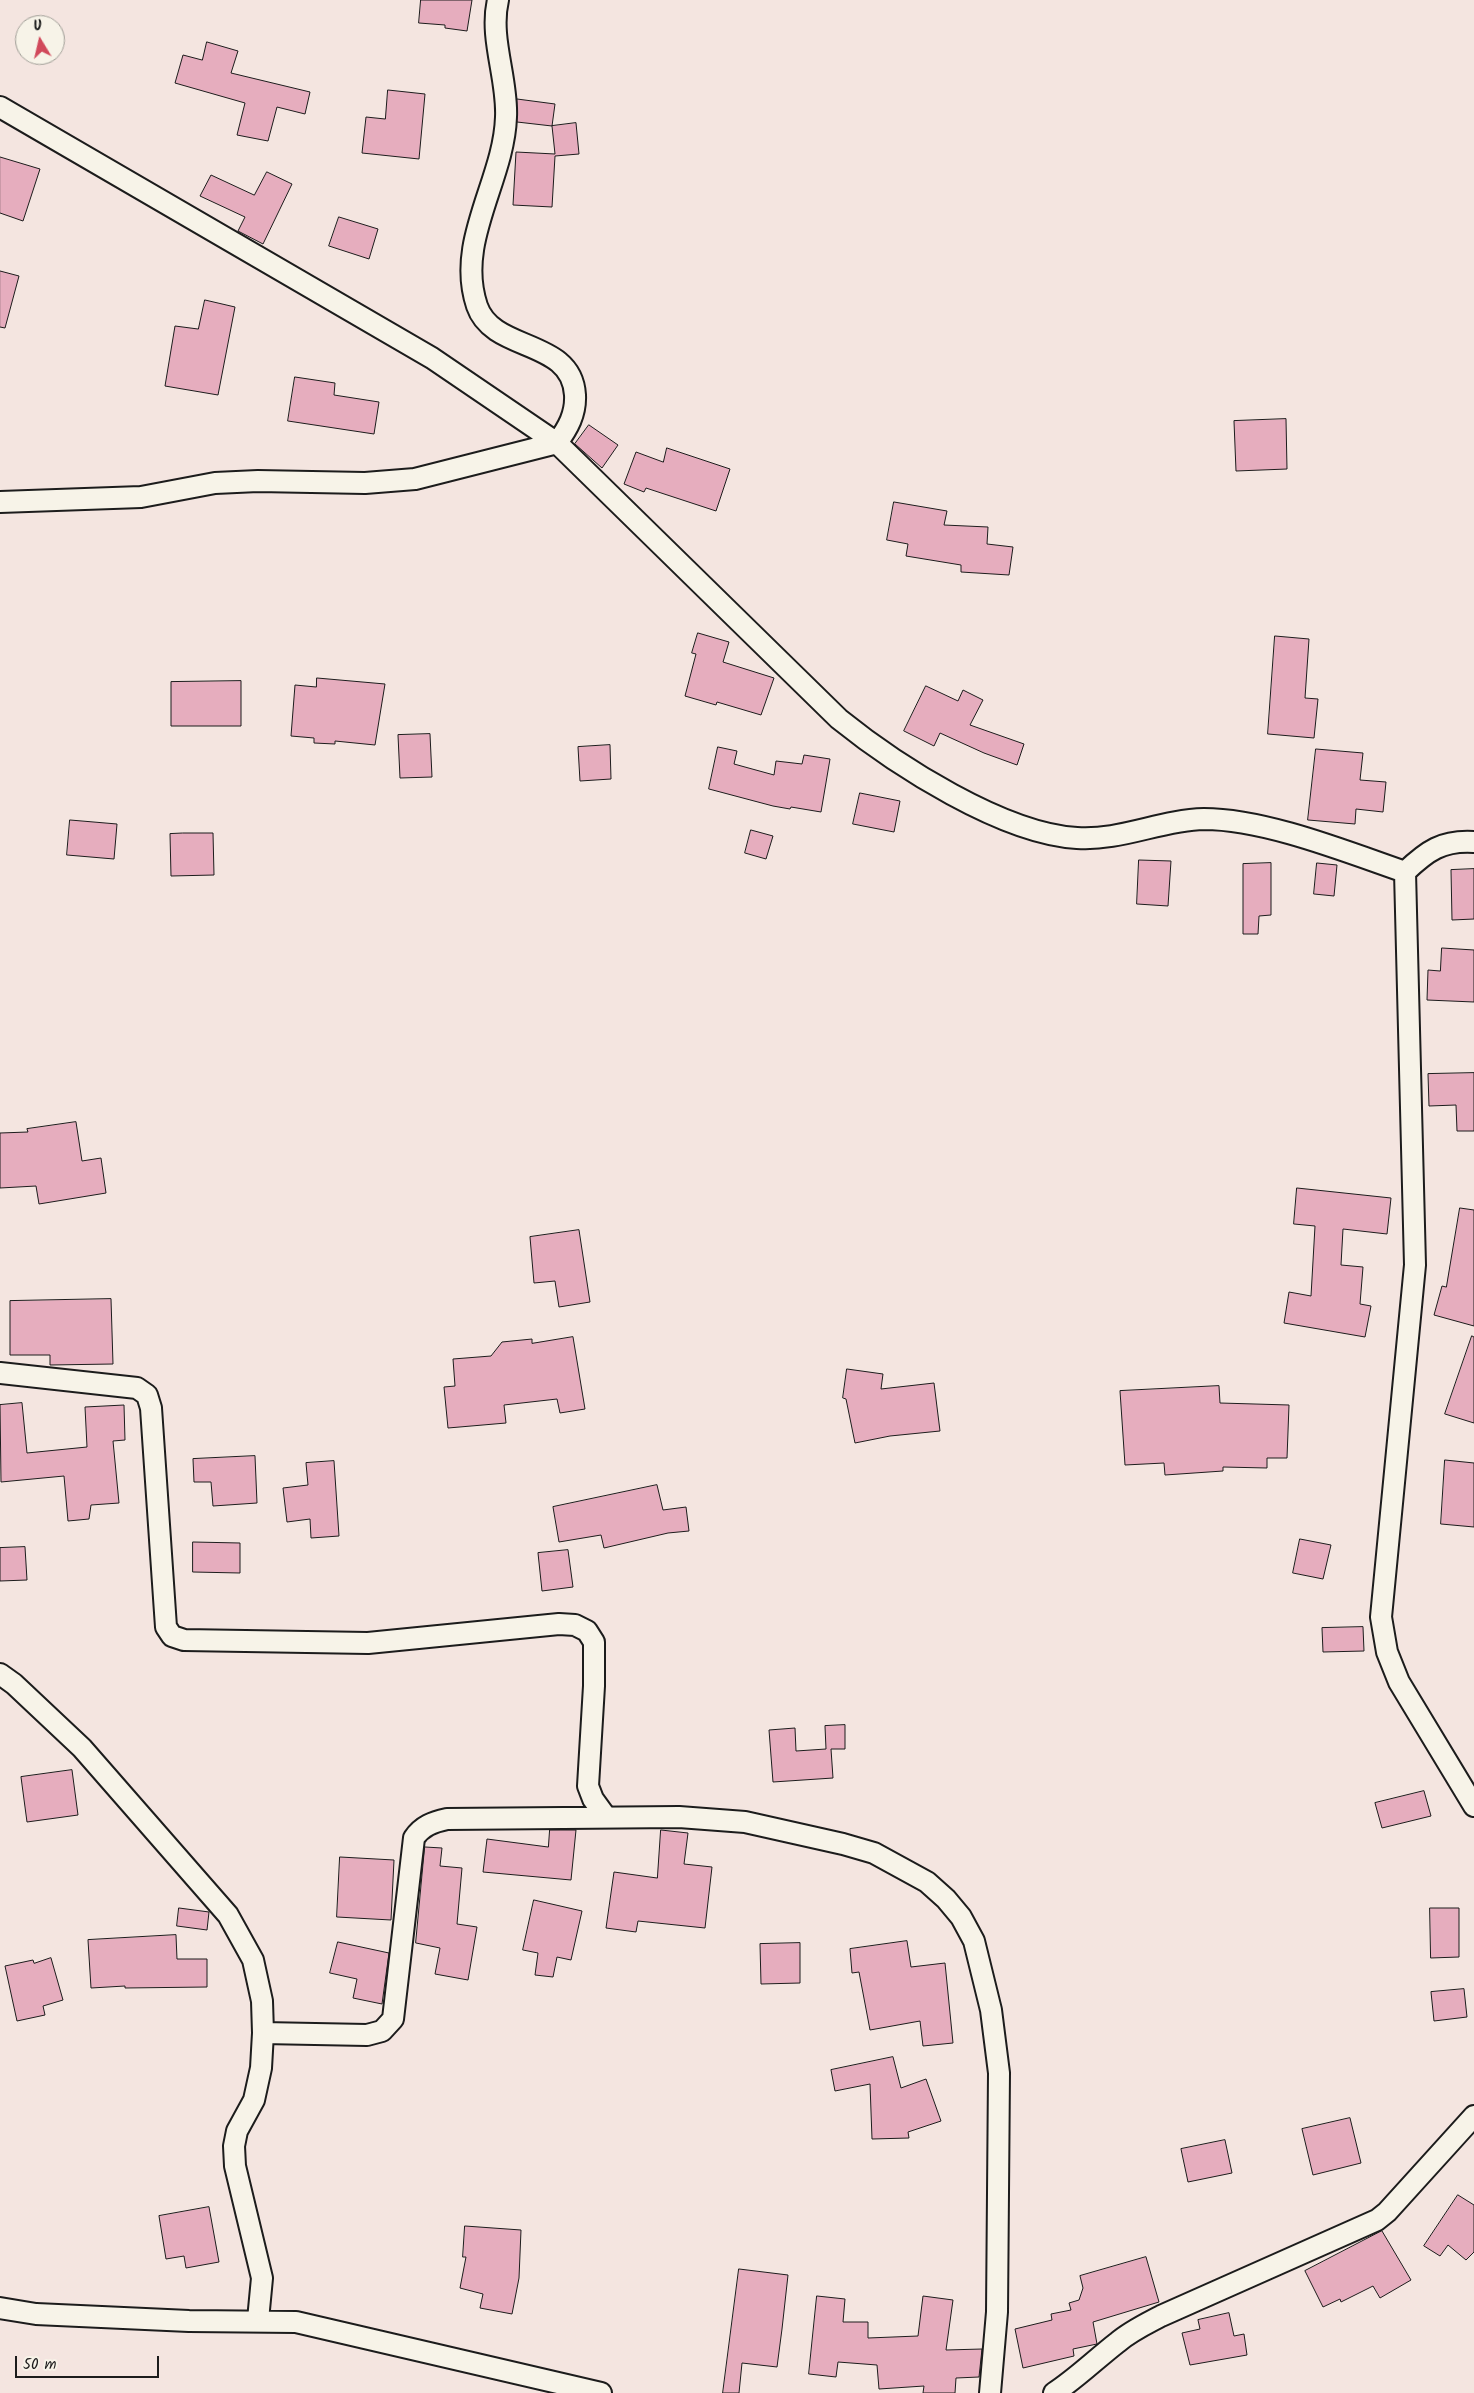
<!DOCTYPE html>
<html>
<head>
<meta charset="utf-8">
<style>
  body { margin:0 }
  #map { position:relative; width:1474px; height:2393px; overflow:hidden; background:#f4e5e0; font-family:Kalam,sans-serif }
  canvas { display:block }
  .north { position:absolute; left:15px; top:15px; width:50px; height:50px; box-sizing:border-box; background:#f7f3e8; border:1px solid #9f9d96; border-radius:50%; rotate:351deg; font-size:14px; font-weight:700; line-height:20px; text-align:center; color:#1c1c1c }
  .north::after { content:''; display:block; margin:auto; width:18px; height:22px; background:#d1495b; clip-path:polygon(50% 0,100% 100%,50% 72%,0 100%) }
  .scale { position:absolute; left:15px; top:2356px; width:144px; height:22px; box-sizing:border-box; border:2px solid #1c1c1c; border-top:0; padding-left:6px; font-size:15px; line-height:18px; white-space:nowrap; color:#1c1c1c; -webkit-text-stroke:4px #f7f3e8; paint-order:stroke }
</style>
</head>
<body>
<div id="map">
<canvas width="1474" height="2393"></canvas>
<div class="north">U</div>
<div class="scale">50 m</div>
</div>
<script>
const g = document.querySelector('canvas').getContext('2d');
g.lineJoin = 'round';
function fillPath(path, color) {
  g.fillStyle = color;
  g.fill(path, 'evenodd');
}
function trace(path, color, width, dash) {
  g.strokeStyle = color;
  g.lineWidth = width;
  g.lineCap = dash ? 'butt' : 'round';
  g.setLineDash(dash || []);
  g.stroke(path);
}
const building = new Path2D(`
  M421,0H472L467,31L445,28V25L419,23Z
  M207,42L238,51L231,73L310,92L305,114L277,107L268,141L237,135L245,103L175,83L183,55L202,60Z
  M388,90L425,94L419,159L362,153L366,117L385,119Z
  M517,99L555,104L552,126L517,122Z
  M576,123L579,154L555,156L552,207L513,205L516,152L555,154L552,126Z
  M0,157L40,169L23,221L0,213Z
  M267,172L292,184L263,244L238,231L245,217L200,196L211,175L254,195Z
  M339,217L378,229L369,259L329,246Z
  M0,271L19,276L5,328L0,327Z
  M205,300L235,307L218,395L165,386L175,326L198,329Z
  M295,377L335,383L334,395L379,402L374,434L288,421Z
  M1286,419L1287,469L1236,471L1234,421Z
  M589,425L618,445L602,468L575,444Z
  M667,448L730,469L716,511L646,488L644,492L624,484L636,452L663,462Z
  M894,502L947,511L944,525L988,527L987,544L1013,547L1009,575L961,572V565L906,556L908,544L887,540Z
  M698,633L729,642L723,662L774,678L761,715L717,702L716,705L685,696L696,654L692,653Z
  M1275,636L1309,639L1305,698L1318,699L1314,738L1268,734Z
  M317,678L385,684L375,745L335,741V744L314,743V738L291,736L295,685L316,687Z
  M241,681V726H171V682Z
  M926,686L958,701L963,690L983,700L970,725L1024,744L1017,765L984,753L940,733L934,746L904,731Z
  M430,734L432,777L400,778L398,735Z
  M610,745L611,779L580,781L578,747Z
  M718,747L737,751L734,764L774,775L776,761L802,764L804,755L830,759L821,812L791,807L790,809L773,806L709,789Z
  M1316,749L1363,753L1360,780L1386,782L1383,812L1356,809L1355,824L1308,820Z
  M860,793L900,801L894,832L853,824Z
  M70,820L117,824L114,859L67,855Z
  M751,830L773,836L766,859L745,853Z
  M183,833H213L214,875L171,876L170,834Z
  M1139,860L1171,861L1168,906L1137,904Z
  M1271,863V915L1259,916L1258,934H1243V864Z
  M1317,863L1337,865L1334,896L1314,894Z
  M1474,869V919L1452,920L1451,870Z
  M1442,948L1474,950V1002L1427,1000L1428,970L1440,971Z
  M1474,1073V1131H1457L1456,1105L1429,1106L1428,1074Z
  M76,1122L82,1161L101,1158L106,1193L39,1204L36,1186L0,1188V1133L28,1132L27,1129Z
  M1297,1188L1391,1198L1387,1234L1343,1229L1341,1265L1363,1267L1360,1304L1371,1306L1365,1337L1284,1323L1289,1292L1311,1296L1315,1226L1294,1224Z
  M1460,1208L1474,1210V1326L1434,1315L1442,1286L1446,1287Z
  M579,1230L590,1302L559,1307L555,1281L534,1283L530,1237Z
  M111,1299L113,1364L50,1365V1355H10V1301Z
  M1472,1336L1474,1337V1423L1445,1414Z
  M573,1337L585,1409L560,1413L557,1399L504,1405L506,1423L448,1428L444,1387L455,1386L453,1359L491,1356L502,1342L532,1339V1343Z
  M847,1369L883,1374L881,1389L934,1383L940,1431L890,1436L855,1443L846,1399L843,1398Z
  M1219,1386L1220,1403L1289,1405L1287,1458H1267V1468L1223,1467V1471L1165,1475L1164,1463L1125,1465L1120,1391Z
  M22,1403L27,1453L87,1447L85,1407L124,1405L125,1440L113,1441L119,1503L91,1505L89,1519L68,1521L64,1476L1,1482L0,1405Z
  M255,1456L257,1503L213,1506L211,1482H194L193,1459Z
  M1445,1460L1474,1463V1527L1441,1524Z
  M334,1461L339,1536L311,1538L310,1519L287,1522L283,1488L308,1485L306,1463Z
  M657,1485L663,1510L686,1507L689,1531L668,1533L604,1548L601,1535L559,1542L553,1507Z
  M1300,1539L1331,1545L1323,1579L1293,1573Z
  M193,1542L240,1543V1573L193,1572Z
  M25,1547L27,1580L0,1581V1548Z
  M568,1550L573,1587L542,1591L538,1553Z
  M1363,1627L1364,1651L1323,1652L1322,1628Z
  M845,1725V1749H831L833,1778L773,1782L769,1730L795,1728L796,1751L826,1749L825,1726Z
  M72,1770L78,1815L27,1822L21,1777Z
  M1424,1791L1431,1816L1382,1828L1375,1803Z
  M550,1830H576L571,1880L483,1872L487,1839L548,1847Z
  M661,1830L688,1833L684,1864L712,1867L705,1928L638,1921L636,1932L606,1928L614,1872L657,1878Z
  M425,1847L442,1848L440,1866L462,1868L457,1924L477,1927L468,1980L435,1974L440,1948L416,1943Z
  M340,1857L394,1860L391,1920L337,1917Z
  M534,1900L582,1911L571,1960L557,1957L553,1977L535,1975L538,1953L523,1950Z
  M179,1908L209,1912L207,1930L177,1926Z
  M1430,1908H1459V1957L1431,1958Z
  M176,1935L177,1959H207V1987L125,1988V1986L91,1988L88,1940Z
  M907,1941L911,1967L945,1963L953,2043L923,2046L920,2021L870,2030L859,1972L852,1973L850,1949Z
  M338,1942L389,1953L382,2004L353,1998L357,1979L330,1973Z
  M800,1943V1983L761,1984L760,1944Z
  M51,1958L63,2000L43,2006L45,2015L17,2021L5,1966L33,1960L34,1963Z
  M1464,1989L1467,2017L1434,2021L1431,1992Z
  M893,2057L901,2088L926,2079L941,2121L908,2132L909,2138L872,2139L870,2084L835,2091L831,2070Z
  M1350,2118L1361,2163L1313,2175L1302,2129Z
  M1225,2140L1232,2173L1188,2182L1181,2149Z
  M1458,2195L1474,2205V2252L1466,2260L1448,2245L1440,2256L1424,2246Z
  M209,2207L219,2262L186,2268L184,2256L166,2259L159,2216Z
  M465,2226L521,2230L519,2278L512,2314L480,2308L483,2294L460,2288L466,2257H463Z
  M1382,2231L1411,2280L1380,2298L1373,2286L1341,2302L1340,2299L1323,2307L1305,2271Z
  M1146,2257L1159,2302L1093,2322L1097,2344L1073,2349L1074,2356L1023,2368L1015,2329L1052,2320L1051,2314L1071,2310L1069,2303L1079,2300L1083,2288L1080,2276Z
  M739,2269L788,2275L782,2329L777,2367L742,2363L739,2393H723Z
  M817,2296L845,2299L843,2322H868V2338L918,2336L923,2296L953,2300L946,2350L982,2349L979,2377L956,2378L955,2393H923L924,2386L879,2389L877,2365L838,2362L836,2377L809,2374Z
  M1229,2313L1234,2336L1244,2334L1247,2355L1190,2365L1182,2333L1200,2329L1198,2320Z`);
const minor = new Path2D(`
  M0,107L432,358L557,443L839,719C896,765 1003,834 1077,838C1120,841 1161,820 1204,819C1265,819 1347,852 1405,872L1415,1265L1381,1617L1387,1652L1399,1682L1474,1806
  M0,502L141,497L215,483L258,481L365,483L415,479L557,443C568,428 576,414 575,395C572,338 493,353 477,306C455,241 504,181 506,117C508,79 489,38 498,0
  M1405,872C1427,851 1442,840 1474,842
  M0,1373L137,1388L147,1395L151,1408L166,1627L172,1636L184,1640L368,1643L559,1624L575,1625L587,1631L594,1642V1686L588,1786L593,1799L606,1817
  M0,1674L14,1684L82,1748L228,1915L253,1960L262,2001L263,2033L261,2068L254,2100L237,2131L234,2146L235,2166L262,2278L258,2320
  M263,2033L367,2035L382,2031L393,2019L414,1838C422,1826 433,1822 447,1819L679,1817L745,1822L843,1844L874,1853L927,1882L946,1899L961,1917L974,1941L991,2010L999,2073L997,2312L990,2393
  M0,2308L36,2314L189,2321L296,2322L601,2393
  M1054,2393C1077,2378 1096,2359 1118,2342C1131,2331 1146,2324 1161,2316L1377,2220L1387,2212L1474,2116`);
fillPath(building, '#e6adbe');
trace(building, '#1c1c1c', 1);
trace(minor, '#1c1c1c', 24);
trace(minor, '#f7f3e8', 20);
</script>
</body>
</html>
